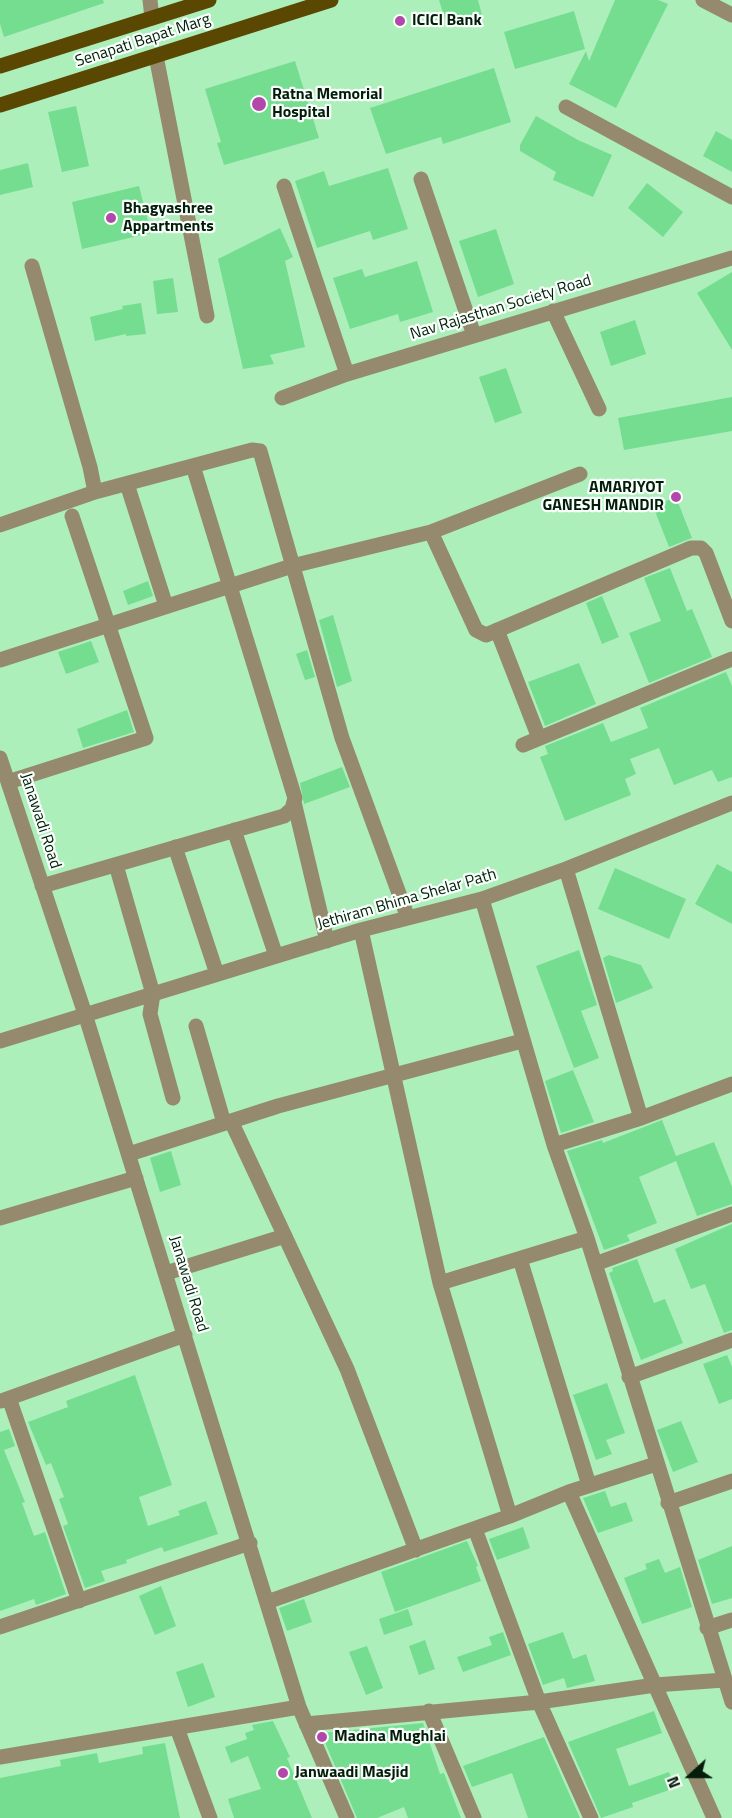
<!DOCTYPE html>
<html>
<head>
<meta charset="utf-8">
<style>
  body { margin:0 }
  #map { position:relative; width:732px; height:1818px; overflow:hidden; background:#adefbb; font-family:"Titillium Web",sans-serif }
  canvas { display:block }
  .north { position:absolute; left:660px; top:1746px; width:60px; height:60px; -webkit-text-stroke:4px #f9fffa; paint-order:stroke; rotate:249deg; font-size:16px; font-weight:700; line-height:24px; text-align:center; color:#041d0b }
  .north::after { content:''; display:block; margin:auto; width:21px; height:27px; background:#041d0b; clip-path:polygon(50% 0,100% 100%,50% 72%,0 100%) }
</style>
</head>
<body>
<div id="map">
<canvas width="732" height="1818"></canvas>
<div class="north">N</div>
</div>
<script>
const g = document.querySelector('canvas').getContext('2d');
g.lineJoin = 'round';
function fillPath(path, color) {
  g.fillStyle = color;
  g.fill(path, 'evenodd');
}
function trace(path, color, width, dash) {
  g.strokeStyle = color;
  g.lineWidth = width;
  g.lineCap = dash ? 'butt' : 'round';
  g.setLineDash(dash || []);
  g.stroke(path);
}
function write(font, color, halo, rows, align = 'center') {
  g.font = font + ' "Titillium Web",sans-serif';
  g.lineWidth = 4.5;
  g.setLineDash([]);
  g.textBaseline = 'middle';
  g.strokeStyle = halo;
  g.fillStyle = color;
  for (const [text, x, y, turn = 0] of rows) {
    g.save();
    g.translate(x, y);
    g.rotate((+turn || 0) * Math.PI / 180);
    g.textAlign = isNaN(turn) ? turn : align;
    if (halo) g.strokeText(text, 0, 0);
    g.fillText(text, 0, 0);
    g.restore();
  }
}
const building = new Path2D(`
  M0,0H103L104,3L4,37L0,24Z
  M439,0H478L482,15L447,26Z
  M615,0H658L668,4L616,108L569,84L586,51L589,61Z
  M574,11L585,49L515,69L504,32Z
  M295,61L319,138L224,165L217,143L221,142L205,89Z
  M494,68L511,122L443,144L441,137L386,154L370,108Z
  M76,106L89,166L62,172L48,112Z
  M536,116L578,140L612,155L593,197L553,180L556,172L520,151V145Z
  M716,131L732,140V172L703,156Z
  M28,163L33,187L0,195V170Z
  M388,168L408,229L373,240L370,231L317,248L295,181L324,171L329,186Z
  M647,183L683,212L663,237L628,208Z
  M139,186L151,233L82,249L72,202Z
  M280,228L293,257L285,261L305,347L270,355L274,364L243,369L218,259Z
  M496,229L514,284L478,297L459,241Z
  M417,261L433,312L400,322L398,314L350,329L333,278L362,269L365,277Z
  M732,272V350L697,293Z
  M173,278L178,312L157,314L153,281Z
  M141,303L146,334L126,336V334L95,341L90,317L123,309L122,306Z
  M635,320L646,354L611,366L600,332Z
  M506,368L522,413L495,423L479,377Z
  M732,397V431L624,450L618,418Z
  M676,497L692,538L669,547L653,506Z
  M670,568L687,611L692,609L712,657L649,683L629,633L661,621L644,578Z
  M148,581L153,596L128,605L123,591Z
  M602,596L619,637L602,644L586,603Z
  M333,615L352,681L337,687L319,620Z
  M91,641L99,662L66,674L58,652Z
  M307,650L315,677L305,680L296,654Z
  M579,663L596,704L545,726L528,682Z
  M726,672L732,686V777L718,782L712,770L674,785L659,748L630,759L636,774L625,779L631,795L565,821L540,757L548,754L545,746L603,723L611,742L648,728L640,708Z
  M127,710L134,732L83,748L77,729Z
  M342,767L350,787L304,804L300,783Z
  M717,864L732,872V924L695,904Z
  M615,868L686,899L669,939L598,909Z
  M579,950L597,1005L581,1011L599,1058L574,1068L536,966Z
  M609,955L641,965L653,988L616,1003L603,958Z
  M573,1070L594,1122L561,1133L545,1081Z
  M662,1120L676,1156L714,1142L732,1187V1204L697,1216L676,1161L639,1177L657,1223L627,1235L630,1241L604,1250L567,1151L602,1140L603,1143Z
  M171,1151L181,1185L160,1192L150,1158Z
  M732,1224V1330L724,1333L705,1284L691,1289L675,1249Z
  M637,1259L654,1303L665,1299L683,1343L641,1360L609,1273L613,1271L612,1268Z
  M727,1355L732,1367V1399L719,1404L703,1364Z
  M135,1375L172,1485L139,1497L148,1526L180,1515L178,1511L206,1501L218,1534L164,1552L162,1547L126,1560L127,1563L101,1571L105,1581L85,1588L63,1526L68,1524L59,1499L64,1497L51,1463L46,1465L28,1422L68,1407L66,1401Z
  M607,1383L625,1433L606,1440L612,1454L596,1460L573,1395Z
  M681,1421L698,1462L673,1472L657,1430Z
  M9,1429L15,1446L4,1450L25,1502L22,1503L34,1536L45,1532L66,1594L36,1605L34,1599L0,1611V1432Z
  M605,1491L611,1507L626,1502L633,1521L598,1533L583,1498Z
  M523,1527L530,1548L497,1560L489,1539Z
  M467,1541L478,1566L476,1567L481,1581L395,1612L381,1572Z
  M732,1546V1598L712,1604L698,1560Z
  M659,1559L665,1573L680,1567L692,1607L642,1624L624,1578L647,1569L645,1564Z
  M161,1586L176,1626L155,1635L139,1596Z
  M304,1599L312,1622L287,1631L279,1608Z
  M408,1609L413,1625L384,1635L379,1619Z
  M503,1632L511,1655L463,1672L457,1657L492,1645L489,1637Z
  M563,1632L573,1659L586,1654L595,1681L567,1688L564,1678L543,1685L528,1644Z
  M425,1640L435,1669L419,1675L409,1646Z
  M367,1646L383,1688L366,1695L349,1652Z
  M203,1663L215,1697L188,1707L176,1672Z
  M654,1711L662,1733L616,1749L629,1786L669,1772L675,1788L632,1803L633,1807L601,1818L568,1742Z
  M273,1721L290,1757L287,1758L312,1818H234L228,1799L261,1789L248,1756L231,1763L225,1747L247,1739L245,1733L254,1730L252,1725Z
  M423,1723L440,1774L444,1773L461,1818H408L404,1807L377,1818H357L321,1733Z
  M544,1737L580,1818H528L512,1773L472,1787L463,1766Z
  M165,1743L180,1818H0V1778L61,1766L60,1760L97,1753L99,1763L143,1754L142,1747Z`);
const minor = new Path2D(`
  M150,0L152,18
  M703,0L732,15
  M156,56L207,316
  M566,107L732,197
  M421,179L474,335
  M284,186L347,374
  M32,266L90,467L95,492
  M553,311L599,409
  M282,398L347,374L732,258
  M127,484L166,606
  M0,525L95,492L252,450L260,451L342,738L408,918
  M431,532L476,630L486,635L691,548H701L706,553L732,621
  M497,630L539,738
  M0,660L292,566L431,532L580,474
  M523,745L732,659
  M0,758L85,1014L299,1707L347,1818
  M8,782L146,738L72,516
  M294,802L327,941
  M234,830L276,956
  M175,847L217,974
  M116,865L153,994L150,1014L173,1098
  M566,869L641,1118
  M42,886L284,816L292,809L295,798L193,466
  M482,899L554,1145L587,1238L732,1702
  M361,930L440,1283L510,1516
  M196,1026L224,1123
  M0,1041L361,930L482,899L566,869L732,803
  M231,1121L347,1369L416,1550
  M554,1145L641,1118L732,1084
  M129,1154L278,1106L522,1041
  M0,1218L136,1178
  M520,1259L589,1485
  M595,1264L732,1214
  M166,1273L285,1236
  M440,1283L587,1238
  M629,1377L732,1340
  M9,1398L79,1601
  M1,1401L185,1335
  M569,1492L714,1818
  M668,1503L732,1481
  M475,1529L539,1702L591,1818
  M267,1602L510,1516L569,1492L656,1464
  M0,1627L250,1543
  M707,1628L732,1620
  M429,1711L474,1818
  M306,1724L539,1702L655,1685L724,1680
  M177,1728L210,1818
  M0,1757L299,1707`);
const major = new Path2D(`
  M0,66L209,0
  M0,105L331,0`);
const markers = [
  [400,21,6,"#b248aa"],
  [259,104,8,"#b248aa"],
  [111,218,6,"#b248aa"],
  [676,497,6,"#b248aa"],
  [322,1737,6,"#b248aa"],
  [283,1773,6,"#b248aa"]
];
const poiNames = [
  ["ICICI Bank",412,21],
  ["Ratna Memorial",272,95],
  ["Hospital",272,113],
  ["Bhagyashree",123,209],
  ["Appartments",123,227],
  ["AMARJYOT",664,488,"right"],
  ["GANESH MANDIR",664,506,"right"],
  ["Madina Mughlai",334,1737],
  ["Janwaadi Masjid",295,1773]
];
const streetNames = [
  ["Senapati Bapat Marg",143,41,-18],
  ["Nav Rajasthan Society Road",501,308,-17],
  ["Janawadi Road",40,821,72],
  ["Jethiram Bhima Shelar Path",407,900,-16],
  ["Janawadi Road",188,1284,73]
];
fillPath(building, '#74dd90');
trace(minor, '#958a6d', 15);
trace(major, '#5a4702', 15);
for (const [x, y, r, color] of markers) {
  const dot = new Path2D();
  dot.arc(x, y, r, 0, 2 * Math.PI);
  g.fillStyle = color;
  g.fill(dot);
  trace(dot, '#f9fffa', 2);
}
write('bold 16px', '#041d0b', '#f9fffa', poiNames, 'left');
write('16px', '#041d0b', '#f9fffa', streetNames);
</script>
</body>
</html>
